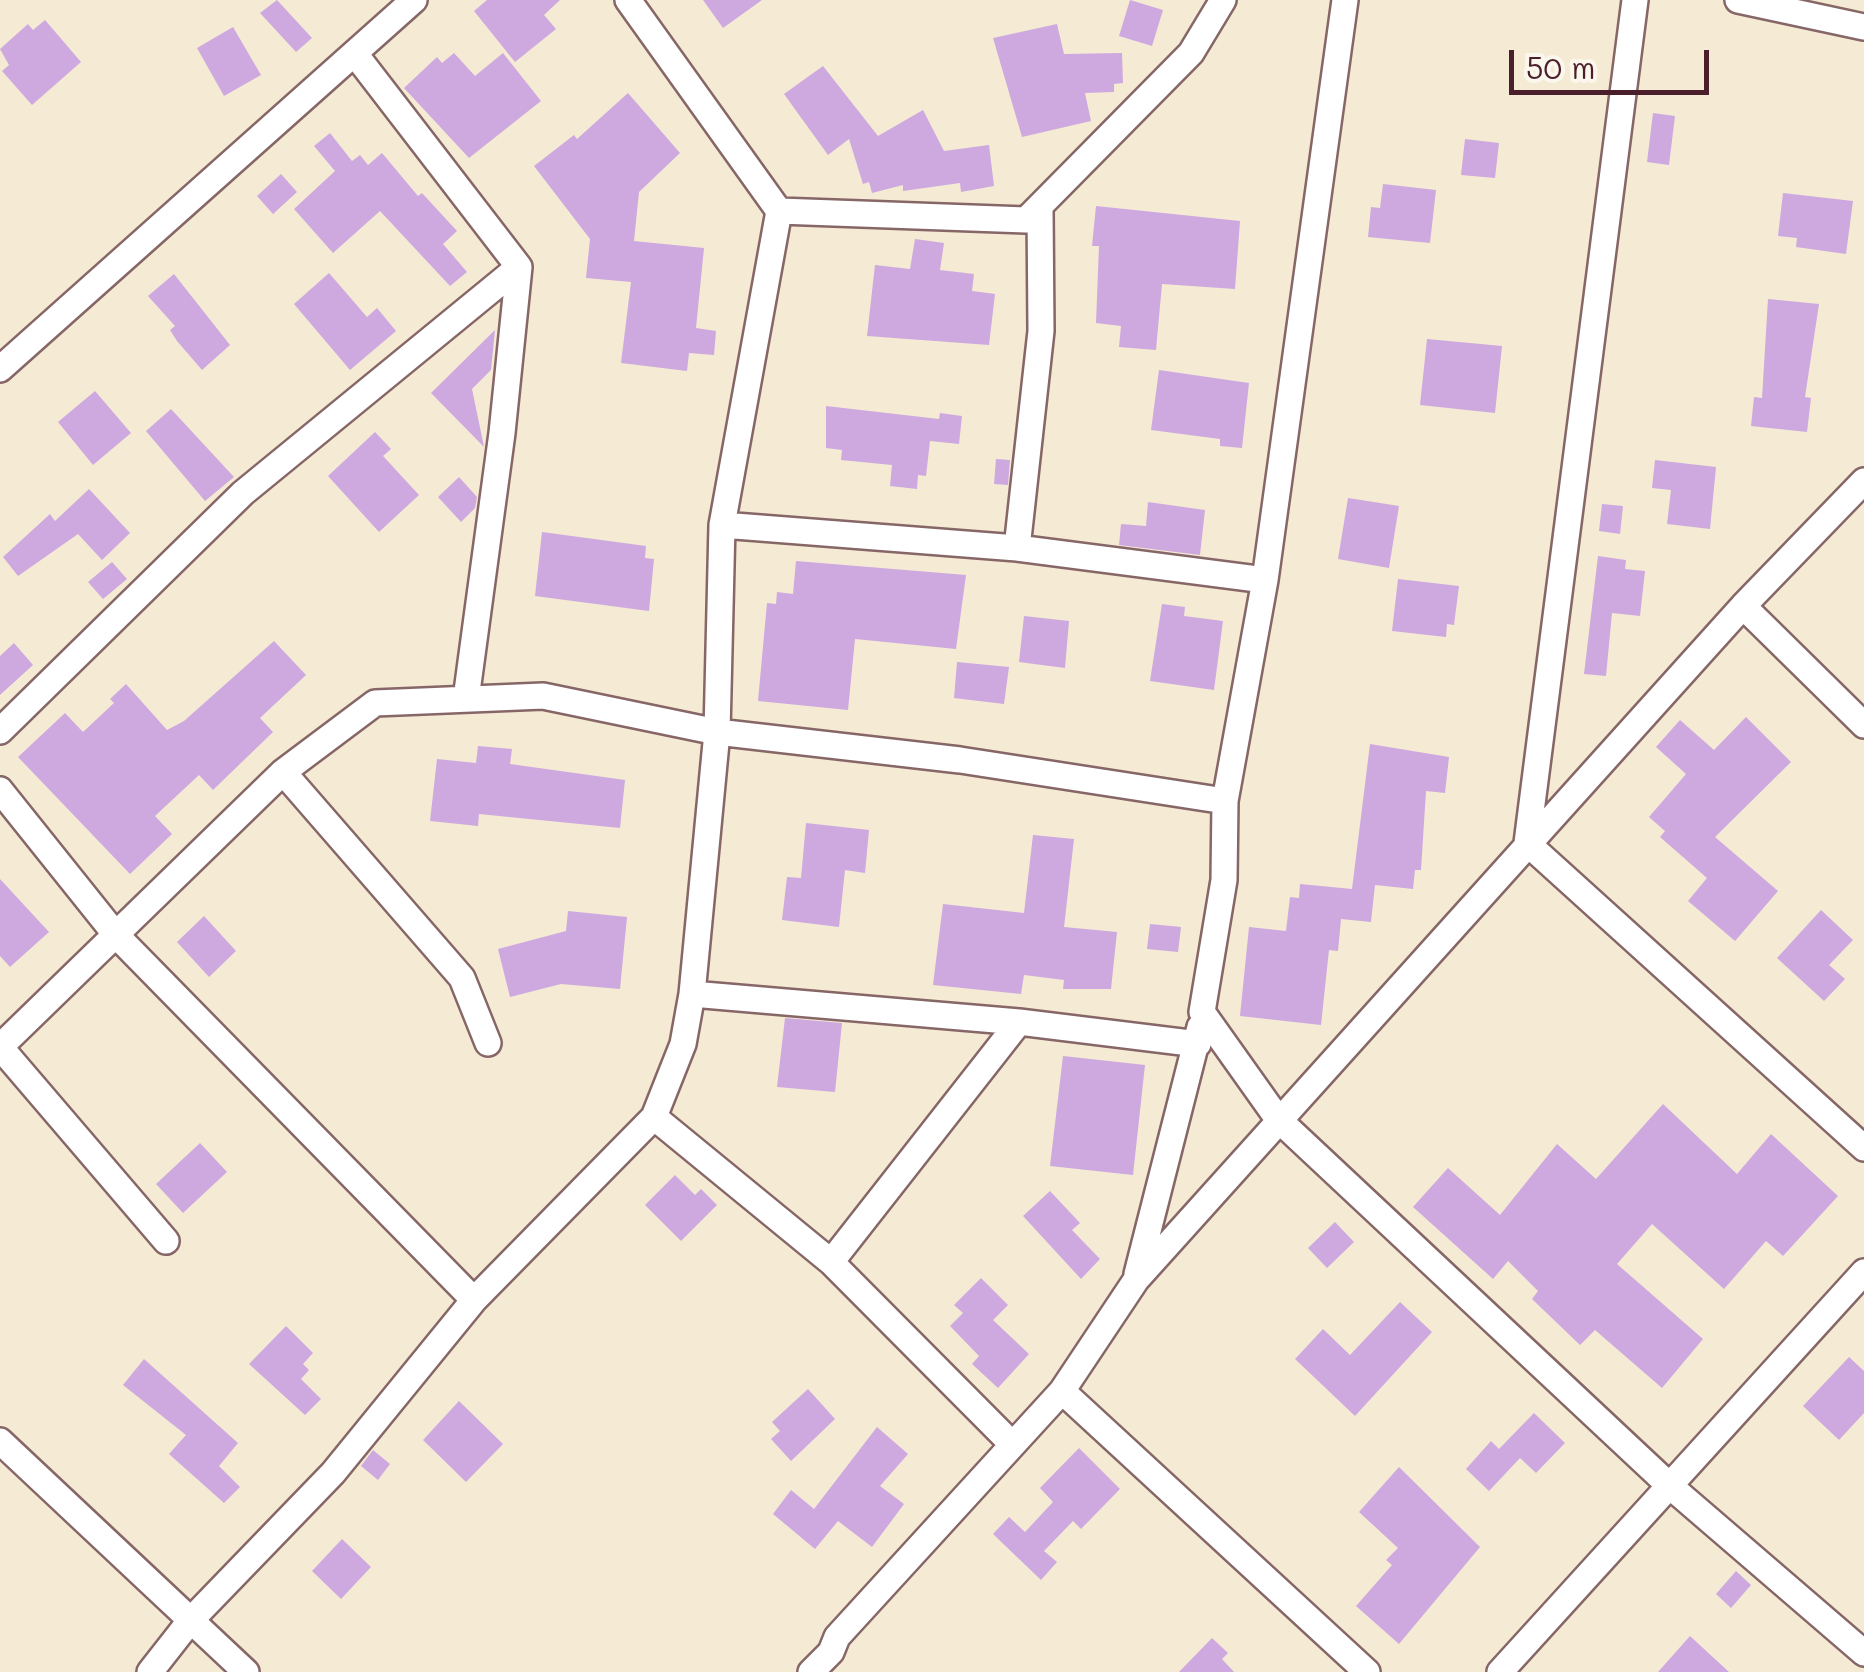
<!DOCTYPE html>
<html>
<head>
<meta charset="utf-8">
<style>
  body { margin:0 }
  #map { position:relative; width:1864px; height:1672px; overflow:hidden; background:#f5ead4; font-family:Mali,sans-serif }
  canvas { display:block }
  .scale { position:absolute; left:1509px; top:50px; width:200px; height:45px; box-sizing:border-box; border:5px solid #4a1f2b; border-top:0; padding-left:12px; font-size:30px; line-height:35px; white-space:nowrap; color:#4a1f2b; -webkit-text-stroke:8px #fbf7ec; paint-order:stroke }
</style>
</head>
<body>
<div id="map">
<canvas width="1864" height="1672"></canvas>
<div class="scale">50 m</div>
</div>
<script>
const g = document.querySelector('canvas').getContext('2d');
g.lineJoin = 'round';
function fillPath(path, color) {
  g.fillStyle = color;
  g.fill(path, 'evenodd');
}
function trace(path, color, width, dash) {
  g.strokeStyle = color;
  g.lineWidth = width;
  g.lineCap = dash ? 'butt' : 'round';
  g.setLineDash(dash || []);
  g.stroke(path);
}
const building = new Path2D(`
  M277,0L312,38L296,52L260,13Z
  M487,0H560L544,15L556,29L515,62L474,11Z
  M703,0H762L723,28Z
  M1130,0L1163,10L1152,46L1119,36Z
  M45,20L81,62L32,105L2,71L9,65L0,49L28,24L33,30Z
  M1057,24L1064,54L1122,53L1123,83L1114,84V92L1085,93L1091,121L1022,137L993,38Z
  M233,27L261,75L224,96L197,48Z
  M454,53L475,76L503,53L541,101L469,158L404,88L437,57L442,63Z
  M823,66L878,136L923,110L944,151L989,145L994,186L961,192L960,183L903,191V185L872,193L869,182L863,184L849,139L828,155L784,94Z
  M628,93L680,153L639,192L634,241L704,248L696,328L716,331L714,355L689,353L687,371L621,363L631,282L586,278L590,239L534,166L574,135L577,139Z
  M1653,113L1675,116L1669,165L1647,162Z
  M330,133L352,161L360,155L368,165L382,153L418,196L422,193L457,231L443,244L467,272L450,286L380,211L333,253L294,209L335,171L314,146Z
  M1465,139L1499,143L1495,178L1461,175Z
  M281,174L297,192L273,214L257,196Z
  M1383,184L1436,190L1430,243L1368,237L1371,207L1380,208Z
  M1783,193L1853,201L1846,254L1796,247L1797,238L1778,236Z
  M1096,206L1240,221L1235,289L1162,284L1156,350L1119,347L1121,326L1096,323L1099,246H1092Z
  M915,239L944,243L940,270L974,274L972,291L995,294L989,345L867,336L875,265L910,269Z
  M329,273L367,317L377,308L396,331L350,370L294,304Z
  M174,274L230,345L202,370L177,341L170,330L175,326L148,296Z
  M1768,299L1819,304L1805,397L1811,398L1807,432L1751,426L1754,397L1762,398Z
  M495,330L491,370L472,389L484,447L431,393Z
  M1427,339L1502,346L1495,413L1420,405Z
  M1159,370L1249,383L1242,448L1220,446V439L1151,430Z
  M95,391L131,433L93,465L58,422Z
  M826,406L939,419L940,413L962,416L959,444L930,441L926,476L918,475L917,489L890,486L892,465L841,460L842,450L826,448Z
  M171,409L234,477L205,501L146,431Z
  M375,432L391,449L383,456L419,495L379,532L328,476Z
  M996,459L1010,460L1008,485L994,484Z
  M1655,460L1716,467L1710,529L1667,524L1671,490L1652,488Z
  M459,477L477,497L475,508L461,522L438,497Z
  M89,489L130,533L102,560L78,534L18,576L3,557L50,514L55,521Z
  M1348,498L1399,506L1389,568L1338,559Z
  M1148,502L1205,510L1200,555L1119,545L1121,524L1146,526Z
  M1602,504L1623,506L1620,534L1599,531Z
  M542,532L646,546L645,558L654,559L649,611L535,596Z
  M1598,556L1626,560L1625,569L1645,571L1640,616L1612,613L1606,676L1584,674Z
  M796,561L966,575L956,649L855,639L848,710L758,701L767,603L776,604L777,592L793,594Z
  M112,562L127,579L103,599L88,582Z
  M1398,579L1459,586L1454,625L1447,624L1446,637L1392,631Z
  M1162,604L1185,607L1184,616L1223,621L1214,690L1150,681Z
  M1024,616L1069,621L1065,668L1019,662Z
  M274,641L306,675L260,718L273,732L213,790L199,775L155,816L172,834L130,874L18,757L65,713L83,732L114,703L110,699L126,684L167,730L184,721Z
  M14,643L33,665L0,695V656Z
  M957,662L1009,667L1004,704L954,698Z
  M1746,717L1791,762L1715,837L1778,891L1735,941L1688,901L1707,878L1660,837L1665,831L1649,817L1686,774L1656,747L1680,720L1714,750Z
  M1370,744L1449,757L1445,793L1426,791L1421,870H1415L1413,889L1375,885L1371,922L1341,919L1338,951L1329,950L1321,1025L1240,1016L1249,927L1286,931L1290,897L1299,898L1300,884L1352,889Z
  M478,746L512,749L510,764L625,780L620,828L479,814L478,826L430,821L437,759L476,763Z
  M806,823L869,830L865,873L845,870L839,927L782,920L787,877L801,878Z
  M1033,835L1074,839L1064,927L1117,932L1111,989H1063L1064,980L1024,975L1021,994L933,985L943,904L1024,913Z
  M0,879L49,932L10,967L0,956Z
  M1821,910L1853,940L1829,965L1845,979L1824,1001L1777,958Z
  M568,911L627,917L620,989L561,984L510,997L498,949L566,931Z
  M204,916L236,951L209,977L177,942Z
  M1150,924L1181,927L1178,952L1147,949Z
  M785,1018L842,1023L835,1092L777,1087Z
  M1063,1056L1145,1065L1133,1175L1050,1166Z
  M1663,1104L1737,1174L1771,1134L1838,1196L1783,1256L1766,1241L1724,1289L1652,1224L1617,1264L1703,1339L1662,1388L1595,1330L1580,1345L1532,1299L1538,1291L1508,1261L1493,1279L1413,1207L1448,1168L1500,1215L1557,1144L1596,1179Z
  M200,1143L227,1172L183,1213L156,1184Z
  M675,1175L695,1195L701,1189L717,1205L681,1241L645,1205Z
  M1050,1191L1080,1223L1072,1230L1100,1259L1081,1279L1023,1216Z
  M1335,1222L1354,1242L1327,1268L1308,1248Z
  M981,1278L1008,1305L993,1320L1029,1354L998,1388L972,1364L979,1356L950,1326L963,1313L954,1305Z
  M1400,1302L1432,1332L1355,1416L1295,1359L1323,1329L1350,1355Z
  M286,1326L313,1353L303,1364L309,1370L301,1379L321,1399L305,1415L249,1364Z
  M1849,1357L1864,1371V1413L1839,1440L1803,1406Z
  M144,1359L238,1443L219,1466L240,1487L224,1503L169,1454L186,1435L123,1385Z
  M808,1389L835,1419L791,1461L771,1439L780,1431L772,1422Z
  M459,1401L503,1444L466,1482L423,1440Z
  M1534,1413L1565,1443L1536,1473L1520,1458L1489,1491L1466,1469L1491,1441L1499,1449Z
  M877,1427L908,1454L880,1486L904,1504L872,1547L838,1521L815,1549L773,1514L791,1490L814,1509Z
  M1079,1448L1120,1489L1081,1529L1073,1521L1044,1551L1057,1562L1041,1580L993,1534L1009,1517L1025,1532L1053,1502L1040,1488Z
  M373,1450L390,1464L378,1480L361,1466Z
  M1399,1467L1480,1547L1399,1644L1356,1606L1392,1565L1386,1560L1398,1548L1359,1512Z
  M342,1539L371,1567L341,1599L312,1571Z
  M1736,1571L1751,1585L1731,1608L1716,1594Z
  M1690,1636L1729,1672H1658Z
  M1212,1638L1228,1653L1222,1659L1234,1672H1179Z`);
const street = new Path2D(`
  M628,0L779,211L1026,220L1191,53L1223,0
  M1345,0L1265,580L1225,801L1224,880L1202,1012L1278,1119L1670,1486L1864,1653
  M1635,0L1527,843L1864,1148
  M1738,0L1864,27
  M355,54L519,267L502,433L466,699
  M0,369L414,0
  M722,525L1017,548L1265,580
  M1017,548L1041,331L1040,208
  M1743,606L1864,725
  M0,731L243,493L519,267
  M283,772L462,978L488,1043
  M0,790L116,935L474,1300
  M692,994L1019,1022L1198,1044
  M0,1047L283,772L375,703L543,696L717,732L960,760L1225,801
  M0,1047L166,1241
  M654,1117L831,1262L1011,1443
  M831,1262L1019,1022
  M1137,1274L1200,1027
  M1062,1391L1367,1672
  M0,1441L246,1672
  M150,1672L190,1621L333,1473L474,1300L654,1117L683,1044L692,994L717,732L722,525L779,211
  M811,1672L831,1652L837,1637L1062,1391L1136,1280L1743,606L1864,481
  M1500,1672L1864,1272`);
fillPath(building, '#cda9e0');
trace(street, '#866666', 30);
trace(street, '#fff', 25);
</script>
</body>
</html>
